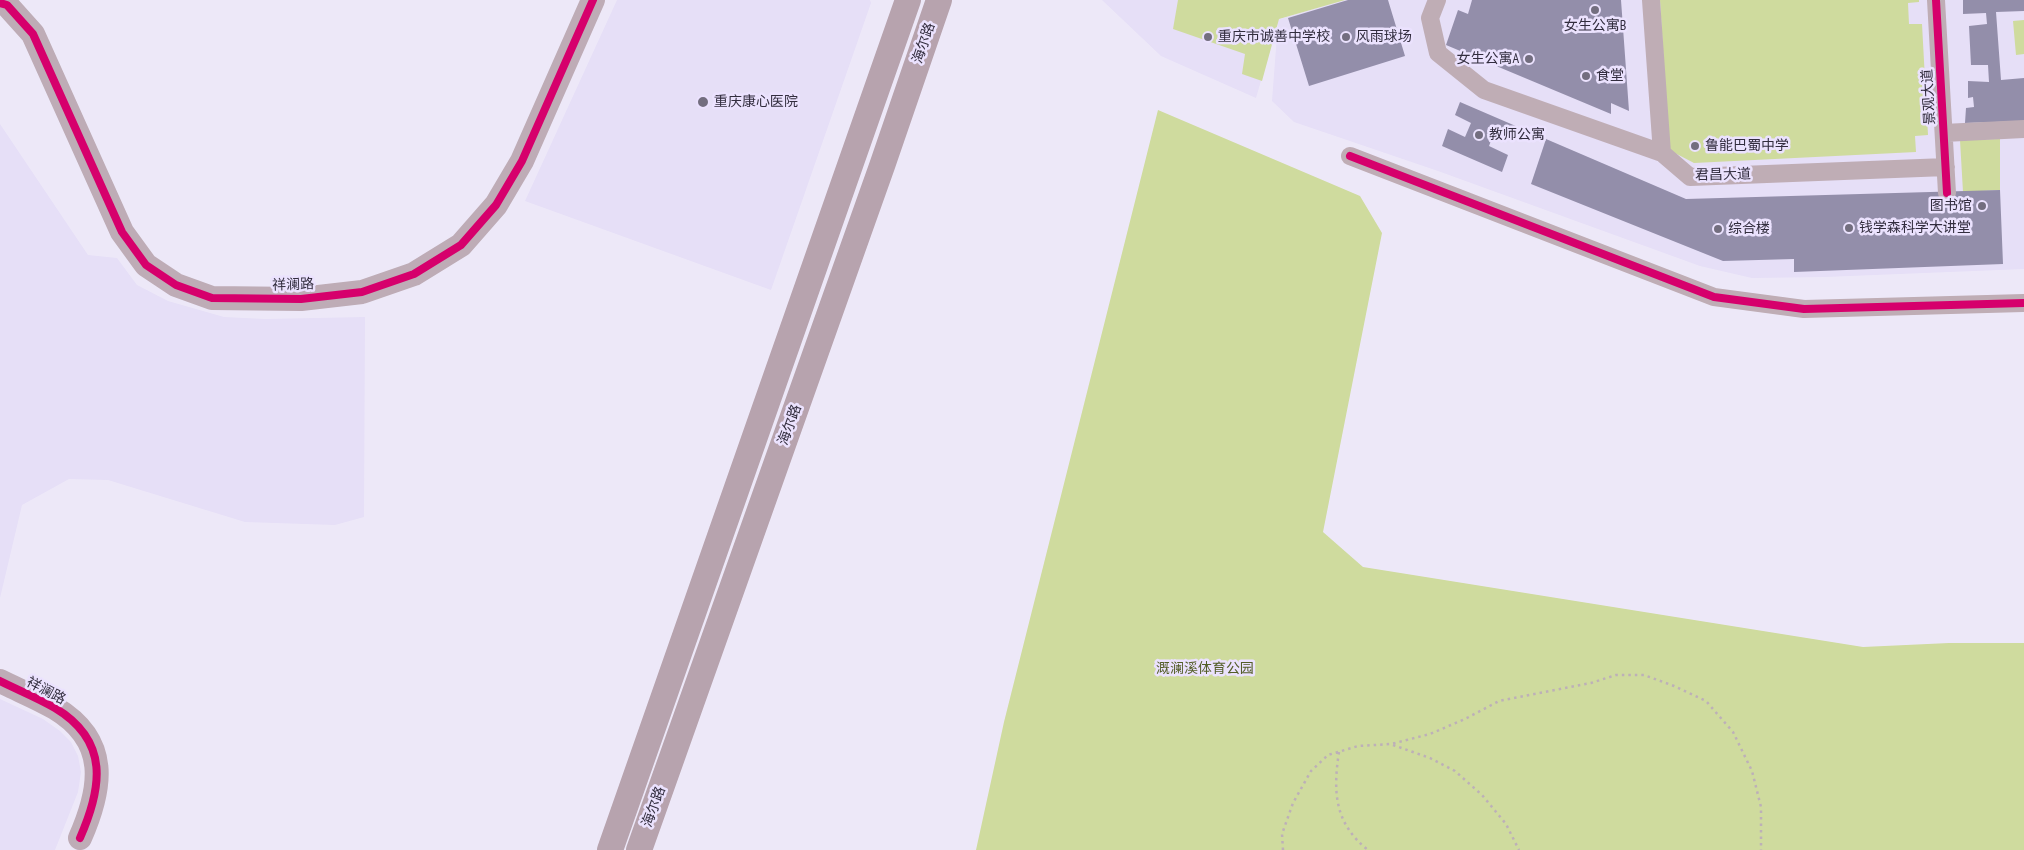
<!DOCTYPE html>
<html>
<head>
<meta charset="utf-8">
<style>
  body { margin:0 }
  canvas { display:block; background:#ede8f8 }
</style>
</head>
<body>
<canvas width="2024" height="850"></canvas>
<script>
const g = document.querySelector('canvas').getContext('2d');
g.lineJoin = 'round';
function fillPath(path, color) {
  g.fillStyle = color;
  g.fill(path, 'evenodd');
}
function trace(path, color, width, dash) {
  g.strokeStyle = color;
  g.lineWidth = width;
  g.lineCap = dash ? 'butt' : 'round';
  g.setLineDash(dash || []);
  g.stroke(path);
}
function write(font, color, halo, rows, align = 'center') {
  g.font = font + ' "PT Sans Narrow","Noto Sans SC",sans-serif';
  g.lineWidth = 5;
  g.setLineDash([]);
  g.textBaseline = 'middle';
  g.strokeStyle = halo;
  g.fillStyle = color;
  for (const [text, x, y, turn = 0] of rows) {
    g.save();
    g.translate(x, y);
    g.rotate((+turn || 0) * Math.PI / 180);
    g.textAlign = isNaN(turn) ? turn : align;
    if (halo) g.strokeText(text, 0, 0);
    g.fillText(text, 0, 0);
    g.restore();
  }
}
const built = new Path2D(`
  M617,0H870L871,3L771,290L525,201Z
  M1102,0H1284L1280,19L1345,0H2024V269L1825,277L1752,278L1700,266L1438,171L1294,122L1272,101L1278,22L1256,98L1161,56Z
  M0,124L88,255L117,258L137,285L168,301L224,317L265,319L365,317L364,517L335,525L245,522L108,480L69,479L22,505L0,598Z
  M0,699L43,719L60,731L71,742L78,756L81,772L78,792L55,850H0Z`);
const green = new Path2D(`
  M1178,0H1345L1279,19L1262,81L1242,74L1245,54L1173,29Z
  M1660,0H1919V2L1908,3L1909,24H1922L1928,135L1915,136L1916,152L1694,163L1669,150Z
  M2024,20V54L2016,55L2013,21Z
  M1158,110L1360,196L1382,233L1323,532L1363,567L1863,647L1949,643H2024V850H976L1004,722Z
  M2000,139V190L1963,192L1960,140Z`);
const building = new Path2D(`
  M1348,0H1388L1405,56L1309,86L1288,18Z
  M1472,0H1621L1629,111L1611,103V114L1446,45L1458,10L1468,14Z
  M1963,0H2024V11L1996,12L2001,80L2024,78V121L1965,123L1966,108L1974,107L1973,97L1968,98V81L1989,82L1988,65H1971L1969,26L1987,24L1986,13L1963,14Z
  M1460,102L1518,127L1512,141L1494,133L1489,146L1508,155L1502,172L1442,146L1448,129L1465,137L1471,123L1455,115Z
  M1546,139L1686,199L2000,190L2003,264L1794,272V259L1723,261L1531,184Z`);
const path = new Path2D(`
  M1393,745L1430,758L1455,771L1482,795L1506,824L1519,850
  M1339,752C1333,791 1334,823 1368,850
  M1283,850L1282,834L1293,803L1311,771L1328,755L1358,746L1391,744L1430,734L1465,719L1499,701L1591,683L1616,675H1644L1674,686L1706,701L1733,732L1752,771L1761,807V850`);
const street = new Path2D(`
  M1437,0L1430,18L1438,53L1484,90L1662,153
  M1651,0L1662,153L1690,177L1946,167
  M1936,0L1947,193
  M1944,133L2024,129
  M1350,156L1714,297L1804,309L2024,303`);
const secondary = new Path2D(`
  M0,3L7,5L33,34L122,232L146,265L176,285L212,298L301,299L362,292L414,274L461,245L496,205L522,161L593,0
  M0,681C18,690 38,698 55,708C110,741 102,788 80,838`);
const primary = new Path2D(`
  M610,850L908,0
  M639,850L882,166L939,0`);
const cycleway = new Path2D(`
  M1936,0L1947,193
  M0,3L7,5L33,34L122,232L146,265L176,285L212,298L301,299L362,292L414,274L461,245L496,205L522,161L593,0
  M1350,156L1714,297L1804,309L2024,303
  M0,681C18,690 38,698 55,708C110,741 102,788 80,838`);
const markers = [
  [1595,10,5,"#736e7f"],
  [1208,37,5,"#736e7f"],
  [1346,37,5,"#736e7f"],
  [1529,59,5,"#736e7f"],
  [1586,76,5,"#736e7f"],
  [703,102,6,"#736e7f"],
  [1479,135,5,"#736e7f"],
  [1695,146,5,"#736e7f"],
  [1982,206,5,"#736e7f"],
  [1849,228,5,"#736e7f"],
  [1718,229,5,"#736e7f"]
];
const poiNames = [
  ["女生公寓B",1595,26,"center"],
  ["重庆市诚善中学校",1218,37],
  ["风雨球场",1356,37],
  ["女生公寓A",1519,59,"right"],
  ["食堂",1596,76],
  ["重庆康心医院",714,102],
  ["教师公寓",1489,135],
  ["鲁能巴蜀中学",1705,146],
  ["图书馆",1972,206,"right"],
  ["钱学森科学大讲堂",1859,228],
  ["综合楼",1728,229]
];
const streetNames = [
  ["海尔路",924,43,-71],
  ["景观大道",1929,97,-93],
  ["君昌大道",1723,175,-1],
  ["祥澜路",293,285,-2],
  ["海尔路",790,425,-70],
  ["祥澜路",46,691,28],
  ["海尔路",654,807,-70]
];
const parkNames = [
  ["溉澜溪体育公园",1205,669]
];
fillPath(built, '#e6dff7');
fillPath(green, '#cfdb9e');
fillPath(building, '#938eaa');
trace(path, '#bdb0b8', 2.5, [2.5, 4]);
trace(street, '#bfadb5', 18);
trace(secondary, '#beacb6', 24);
trace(primary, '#b7a3ae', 26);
trace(cycleway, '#d6006c', 8);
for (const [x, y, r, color] of markers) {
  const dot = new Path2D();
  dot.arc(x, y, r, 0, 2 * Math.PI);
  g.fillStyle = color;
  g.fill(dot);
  trace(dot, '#ebe2fe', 2);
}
write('14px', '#322d3e', '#ebe2fe', poiNames, 'left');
write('14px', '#322d3e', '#ebe2fe', streetNames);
write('14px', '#535e28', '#ebe2fe', parkNames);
</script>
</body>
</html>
